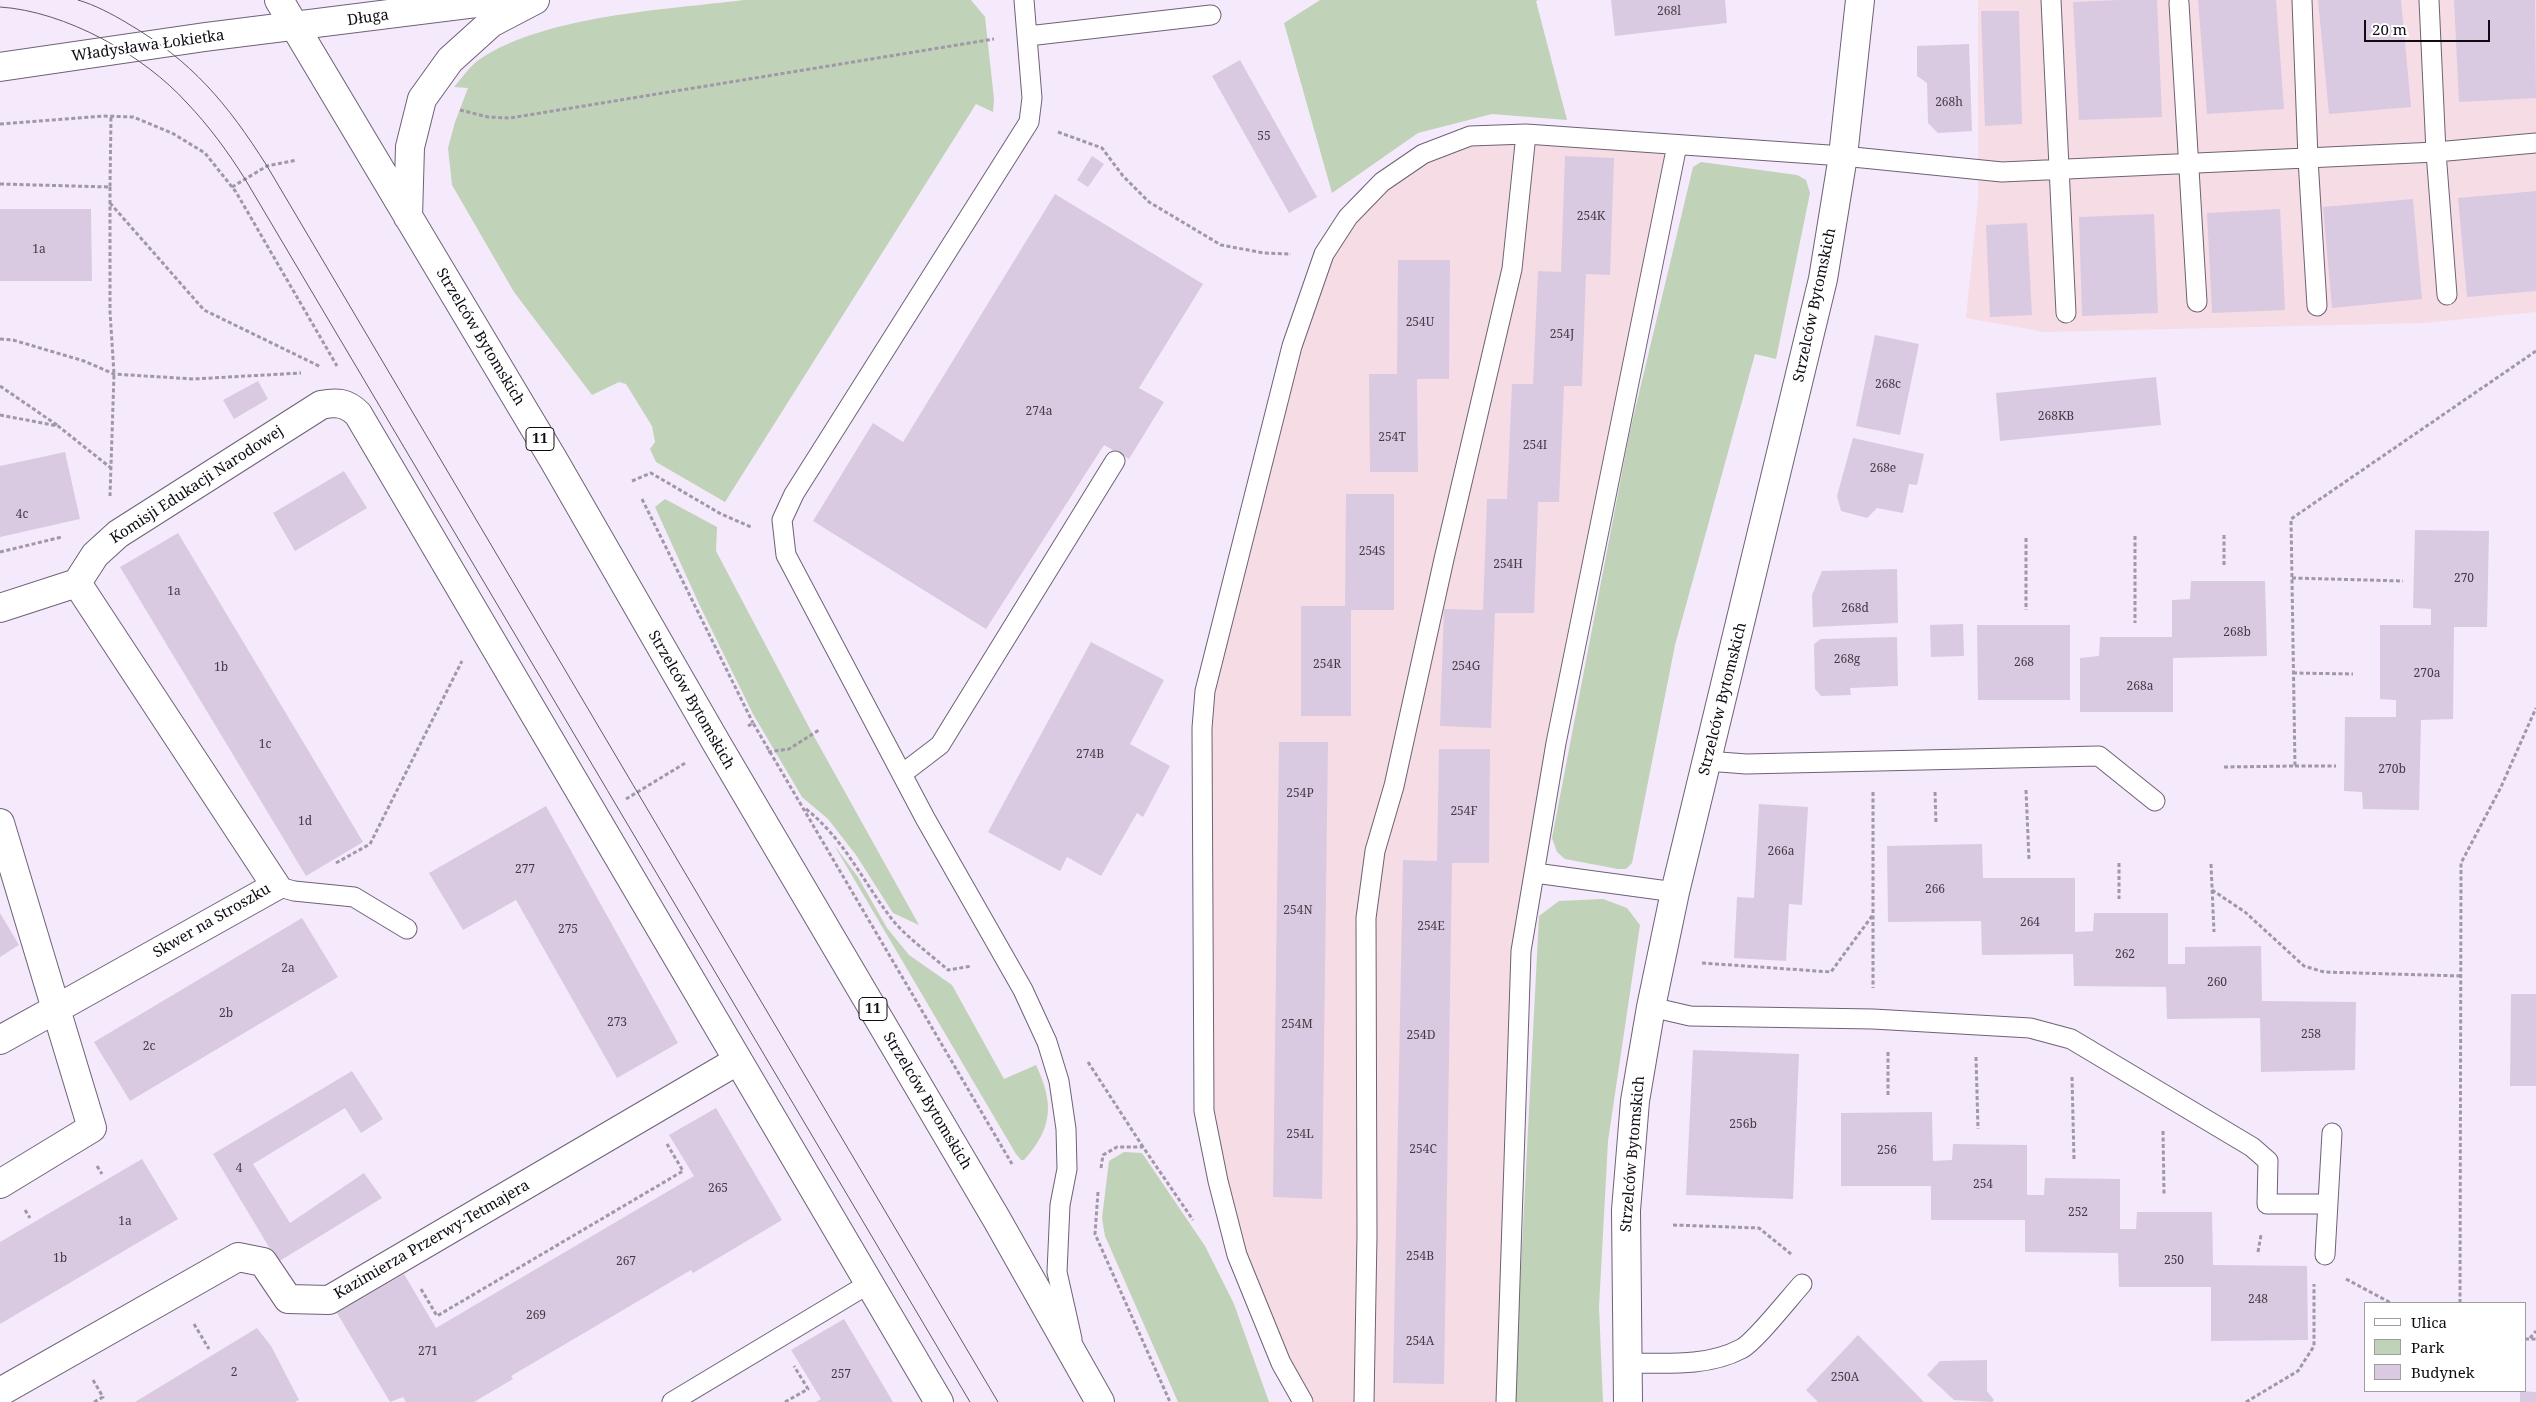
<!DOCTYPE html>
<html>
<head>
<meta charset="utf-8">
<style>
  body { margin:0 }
  #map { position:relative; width:2536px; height:1402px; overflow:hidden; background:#f5e9fc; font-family:"Noto Serif",serif }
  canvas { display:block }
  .legend { position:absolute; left:2364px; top:1302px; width:162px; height:90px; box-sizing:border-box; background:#fff; border:1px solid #9f9da1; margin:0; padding:6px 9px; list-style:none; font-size:15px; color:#100b13 }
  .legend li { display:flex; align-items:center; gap:10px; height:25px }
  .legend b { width:25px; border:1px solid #9f9da1 }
  .scale { position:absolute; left:2364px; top:20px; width:126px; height:22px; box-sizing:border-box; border:2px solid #100b13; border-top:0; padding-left:6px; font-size:15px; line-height:18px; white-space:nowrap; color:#100b13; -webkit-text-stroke:4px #fff; paint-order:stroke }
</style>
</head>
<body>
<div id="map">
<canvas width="2536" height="1402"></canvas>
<ul class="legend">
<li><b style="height:6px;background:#fff"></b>Ulica</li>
<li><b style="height:14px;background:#c0d2b7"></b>Park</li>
<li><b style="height:14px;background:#d9cae1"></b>Budynek</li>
</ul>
<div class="scale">20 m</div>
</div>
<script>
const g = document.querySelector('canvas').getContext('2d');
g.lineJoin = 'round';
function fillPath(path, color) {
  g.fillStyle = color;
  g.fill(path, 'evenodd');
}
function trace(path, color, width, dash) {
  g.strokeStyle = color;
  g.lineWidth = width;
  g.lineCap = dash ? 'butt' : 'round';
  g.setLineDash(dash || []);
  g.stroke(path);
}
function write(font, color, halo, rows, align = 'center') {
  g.font = font + ' "Noto Serif",serif';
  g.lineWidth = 5;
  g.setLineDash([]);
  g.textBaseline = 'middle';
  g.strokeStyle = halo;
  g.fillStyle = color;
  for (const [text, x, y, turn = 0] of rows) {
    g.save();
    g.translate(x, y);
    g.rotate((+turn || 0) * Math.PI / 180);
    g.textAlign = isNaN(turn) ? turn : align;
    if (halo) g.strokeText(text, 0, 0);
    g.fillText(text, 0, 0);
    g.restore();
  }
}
const industrial = new Path2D(`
  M1978,0H2536V312L2424,323L2045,332L1966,318L1978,199Z
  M1470,140L1674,148L1530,874L1500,1402H1311L1287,1359L1245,1257L1210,1111V729L1214,694L1299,346L1329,257L1385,185Z`);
const green = new Path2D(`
  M744,0H971L985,17L994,99L993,112L976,104L725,502L656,462L650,449L655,442L652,426L626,384L619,382L592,395L514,292L452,185L448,148L455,122L468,88L454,87C462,78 470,66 480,59C547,15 664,10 744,0Z
  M1320,0H1538L1536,1L1567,120L1492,114L1418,133L1332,193L1284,23Z
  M1701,162L1797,175L1806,180L1810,193L1776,359L1755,354L1675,645L1632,863L1626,869H1618L1565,859L1557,852L1552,838L1630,431L1693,167Z
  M665,499L717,527L716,551L811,731L919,925L893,913L856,855L828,819L802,797L753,714L700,606L655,507Z
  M834,845L858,877L887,928L909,955L952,985L1004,1079L1036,1065C1054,1103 1053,1128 1024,1160H1021L1016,1154Z
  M1603,899L1627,908L1640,925L1608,1141L1599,1307L1603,1402H1514L1539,916L1559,901Z
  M1124,1152L1142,1153L1205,1246L1234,1304L1269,1402H1178L1105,1236L1102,1218L1109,1161Z`);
const building = new Path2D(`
  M1611,0H1725L1727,23L1615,36Z
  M2119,0H2157L2162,117L2079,120L2073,2Z
  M2198,0H2276L2284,109L2207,114Z
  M2318,0H2401L2411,107L2329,114Z
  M2454,0H2535L2536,98L2459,102Z
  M1981,11H2019L2022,124L1985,126Z
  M1969,44L1972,131L1938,133L1928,123L1927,83L1917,76V46Z
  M1240,60L1317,197L1289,213L1212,76Z
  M1092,156L1104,164L1088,187L1077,180Z
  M1565,156L1614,158L1610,275L1586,274L1582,386H1564L1559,502H1538L1534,613H1495L1491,728L1440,726L1444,609L1483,610L1487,499H1507L1512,384H1533L1538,271L1561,272Z
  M2536,191V291L2467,297L2458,198Z
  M1055,194L1203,284L1139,388L1164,402L1129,459L1104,445L986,629L813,521L873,423L903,442Z
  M2413,199L2422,299L2332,308L2323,207Z
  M0,209H91L92,281H0Z
  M2280,209L2285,310L2212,313L2207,213Z
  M2154,214L2158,313L2082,316L2079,217Z
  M2027,223L2032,315L1990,317L1986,225Z
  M1398,260H1450L1449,379H1417L1418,472H1370L1369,374H1397Z
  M1875,335L1919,344L1900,435L1856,426Z
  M2156,377L2161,425L2000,441L1996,393Z
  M258,381L268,399L234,419L223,400Z
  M1853,438L1924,454L1917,485L1909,484L1903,513L1877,508L1867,518L1841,511L1837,496Z
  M65,452L80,519L0,537V466Z
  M344,471L367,508L295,551L273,513Z
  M1346,494H1394V610H1351V716H1301V606H1345Z
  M2415,530L2489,531L2487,627H2454L2453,719L2421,720L2419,810L2363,809L2362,792L2344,791L2345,717H2396V700L2380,699V625H2431V609L2413,608Z
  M178,533L363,842L306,876L120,567Z
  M1897,569L1898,623L1813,627L1812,595L1822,571Z
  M2191,581H2265L2267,656L2173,658V712H2080V658L2099,656L2100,637H2172V600L2190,599Z
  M1963,624L1964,656L1931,657L1930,625Z
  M1977,625H2070V700H1978Z
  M1897,637L1898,686L1850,688L1851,695L1821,696L1815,689L1814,644L1821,639Z
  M1091,642L1164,680L1130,744L1170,766L1143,817L1137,813L1101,876L1067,857L1060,871L988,832Z
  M1279,742H1328L1322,1199L1273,1197Z
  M1439,749H1490L1489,863H1452L1444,1384L1393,1383L1403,860L1437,861Z
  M1759,804L1808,807L1802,905L1789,904L1786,961L1734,958L1737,897L1754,898Z
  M546,806L678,1043L617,1078L516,900L463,930L429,873Z
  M1982,844L1983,878H2075V932L2093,931L2094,913H2168V964H2185V947L2261,946L2262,1001L2356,1002L2355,1070L2261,1072L2260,1018L2167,1019L2166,987L2074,986L2073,954L1982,955L1981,921L1888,922L1887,846Z
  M0,913L19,945L0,957Z
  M302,918L338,977L130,1101L94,1042Z
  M2511,994H2536V1086H2510Z
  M1693,1050L1799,1054L1793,1199L1686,1195Z
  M352,1071L383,1119L361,1133L345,1108L253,1164L290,1223L364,1173L382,1198L278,1262L213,1154Z
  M716,1108L782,1220L693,1273L691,1270L511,1376L513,1379L474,1402H406L403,1397L390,1402L337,1313L404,1274L436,1328L694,1176L669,1135Z
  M1932,1112L1933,1161L1952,1160L1953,1144L2027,1145V1195H2044L2045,1178L2120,1179V1229H2136L2137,1212H2212L2213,1265L2307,1266L2308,1340L2211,1341V1287H2119L2118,1253L2025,1252V1220H1931V1186H1841V1113Z
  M142,1159L178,1219L0,1324V1242Z
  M844,1319L893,1402H816L821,1399L791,1350Z
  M257,1328L271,1346L299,1400L295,1402H135Z
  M1858,1335L1924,1402H1818L1806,1390Z
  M1987,1360V1391L1994,1400L1992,1402L1954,1400L1927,1375L1940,1361Z
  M2520,1391L2536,1392V1402H2520Z`);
const path = new Path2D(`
  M460,110L488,117L510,118L994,39
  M0,124L104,116L133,117L172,133L205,153L236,192L337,366
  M1058,132L1102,148L1123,176L1149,202L1221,245L1264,253L1291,254
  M0,184L110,187L111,116
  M110,187V312L114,374L110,496
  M232,187L267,166L297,160
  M110,203L204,310L321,367
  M0,339L13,340L84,361L114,374L193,379L301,373
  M0,386L57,425
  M0,415L58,426L111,468
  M632,481L651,473L721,514L751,527
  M642,499L753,723
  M2224,535V566
  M2135,536V623
  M2026,538V610
  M0,552L62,537
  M2292,578L2403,581
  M2293,673L2353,674
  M748,726L753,723L1012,1164
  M768,752L789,749L819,730
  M2295,766H2336
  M2224,767L2295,766L2291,519L2536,351
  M2026,790L2029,860
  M1873,792V988
  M1935,792L1936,824
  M626,799L687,762
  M806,809C844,839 862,880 891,918C906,937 930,954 948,970L972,966
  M336,863L370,844L462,661
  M2119,863V899
  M2211,864L2214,932
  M2212,890L2245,912L2304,966L2324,972L2461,976
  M1702,963L1831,972L1872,916
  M1888,1052V1096
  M1976,1057L1978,1129
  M1088,1062L1143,1147
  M2072,1077L2074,1160
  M2163,1131L2164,1194
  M97,1166L102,1174
  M1101,1168L1103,1155L1117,1147H1143L1193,1220
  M1098,1192L1095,1234L1170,1402
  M25,1210L30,1218
  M1673,1225L1759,1228L1791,1254
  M2258,1252L2261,1235
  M2346,1279L2391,1303
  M421,1289L437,1316L683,1171L667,1144
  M2460,1303L2461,863L2501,787L2536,708
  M194,1324L209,1349
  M2530,1338L2536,1331
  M2525,1339H2536
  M93,1380L103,1397L94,1402
  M785,1402L808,1389L794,1366
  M2246,1402L2298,1371L2314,1346V1284`);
const service = new Path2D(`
  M1024,0L1032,98L1029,122L794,494L782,520L786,555L925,818L1023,990L1047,1042L1059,1081L1066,1129L1067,1169L1060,1205L1057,1272L1072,1339
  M2051,0L2066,313
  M2302,0L2308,159L2317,306
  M2429,0L2436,152L2447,295
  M2179,3L2197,302
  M1028,36L1211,15
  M1707,761L1746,764L2099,756L2155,801
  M902,774L940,745L1115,461
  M1535,873L1675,892
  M276,886L294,891L354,897L407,929
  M1651,1007L1690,1016L1873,1019L2030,1028L2071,1039L2252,1147L2268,1161L2267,1204H2328
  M2325,1255L2332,1133
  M1627,1363C1665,1363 1707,1367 1741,1349C1754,1343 1790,1297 1802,1284
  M672,1402L870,1283
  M1303,1402L1281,1363L1237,1255L1218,1181L1204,1111L1202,728L1205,691L1292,346L1324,254L1348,217L1382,182L1423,154L1470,136L1526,134L1843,156L2002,172L2436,152L2536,143
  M1364,1402L1367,1236L1366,918L1375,851L1394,786L1444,559L1512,269L1526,134
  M1506,1402L1521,951L1556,743L1677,145`);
const minor = new Path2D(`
  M0,608L77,583L95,555L118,534L321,405C336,402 346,402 358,414L939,1402
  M0,823L56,1009L276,886L77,583
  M0,1040L56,1009L92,1128L0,1184
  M0,1392L238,1257L263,1262L288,1299L329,1300L737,1061
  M1628,1402L1626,1210L1635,1101L1651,1007L1675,892L1823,279L1843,156L1860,0`);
const tertiary = new Path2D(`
  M0,67L205,37L500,0`);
const trunk = new Path2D(`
  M279,0L553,459L717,744L996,1218L1100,1402
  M408,217L410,147L422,99L450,60L491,23L535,0`);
const tram = new Path2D(`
  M78,0C95,5 112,14 127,23C192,61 227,103 267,166L998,1402
  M0,7C65,11 144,55 187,103C209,126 228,152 245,179L970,1402`);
const numberNames = [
  ["268l",1669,12],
  ["268h",1949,103],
  ["55",1264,137],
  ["254K",1591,217],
  ["1a",39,250],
  ["254U",1420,323],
  ["254J",1562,335],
  ["268c",1888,385],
  ["274a",1039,412],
  ["268KB",2056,417],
  ["254T",1392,438],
  ["254I",1535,446],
  ["268e",1883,469],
  ["4c",22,515],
  ["254S",1372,552],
  ["254H",1508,565],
  ["270",2464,579],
  ["1a",174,592],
  ["268d",1855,609],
  ["268b",2237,633],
  ["268g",1847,660],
  ["268",2024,663],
  ["254R",1327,665],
  ["254G",1466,667],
  ["1b",221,668],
  ["270a",2427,674],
  ["268a",2140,687],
  ["1c",265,745],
  ["274B",1090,755],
  ["270b",2392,770],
  ["254P",1300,794],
  ["254F",1464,812],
  ["1d",305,822],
  ["266a",1781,852],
  ["277",525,870],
  ["266",1935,890],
  ["254N",1298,911],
  ["264",2030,923],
  ["254E",1431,927],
  ["275",568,930],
  ["262",2125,955],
  ["2a",288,969],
  ["260",2217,983],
  ["2b",226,1014],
  ["273",617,1023],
  ["254M",1297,1025],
  ["258",2311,1035],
  ["254D",1421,1036],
  ["2c",149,1047],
  ["256b",1743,1125],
  ["254L",1300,1135],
  ["254C",1423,1150],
  ["256",1887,1151],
  ["4",239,1169],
  ["254",1983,1185],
  ["265",718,1189],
  ["252",2078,1213],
  ["1a",125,1222],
  ["254B",1420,1257],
  ["1b",60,1259],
  ["250",2174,1261],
  ["267",626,1262],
  ["248",2258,1300],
  ["269",536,1316],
  ["254A",1420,1342],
  ["271",428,1352],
  ["2",234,1373],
  ["257",841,1375],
  ["250A",1845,1378]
];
const shields = [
  [540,439,28],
  [873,1009,28]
];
const shieldNames = [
  ["11",540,439],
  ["11",873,1009]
];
const streetNames = [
  ["Długa",368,18,-8],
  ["Władysława Łokietka",148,46,-8],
  ["Strzelców Bytomskich",1815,305,-78],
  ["Strzelców Bytomskich",480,337,59],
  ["Komisji Edukacji Narodowej",197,485,-33],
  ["Strzelców Bytomskich",1723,699,-76],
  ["Strzelców Bytomskich",691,700,60],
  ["Skwer na Stroszku",212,921,-30],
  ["Strzelców Bytomskich",927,1101,59],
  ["Strzelców Bytomskich",1633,1154,-85],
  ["Kazimierza Przerwy-Tetmajera",432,1240,-30]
];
fillPath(industrial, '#f6dce4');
fillPath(green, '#c0d2b7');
fillPath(building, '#d9cae1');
trace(service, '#6f6176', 21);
trace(minor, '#6f6176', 30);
trace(tertiary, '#6f6176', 30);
trace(trunk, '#6f6176', 30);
trace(path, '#a198a7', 3, [4, 2.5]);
trace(service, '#fff', 19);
trace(minor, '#fff', 28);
trace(tertiary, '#fff', 28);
trace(trunk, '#fff', 28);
trace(tram, '#625a66', 1);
write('12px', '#423b46', null, numberNames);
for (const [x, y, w] of shields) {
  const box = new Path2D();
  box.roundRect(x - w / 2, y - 11.5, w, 23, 4);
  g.fillStyle = '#fff';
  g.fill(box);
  trace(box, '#100b13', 1);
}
write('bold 14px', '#100b13', null, shieldNames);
write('15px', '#100b13', '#fff', streetNames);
</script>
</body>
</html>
